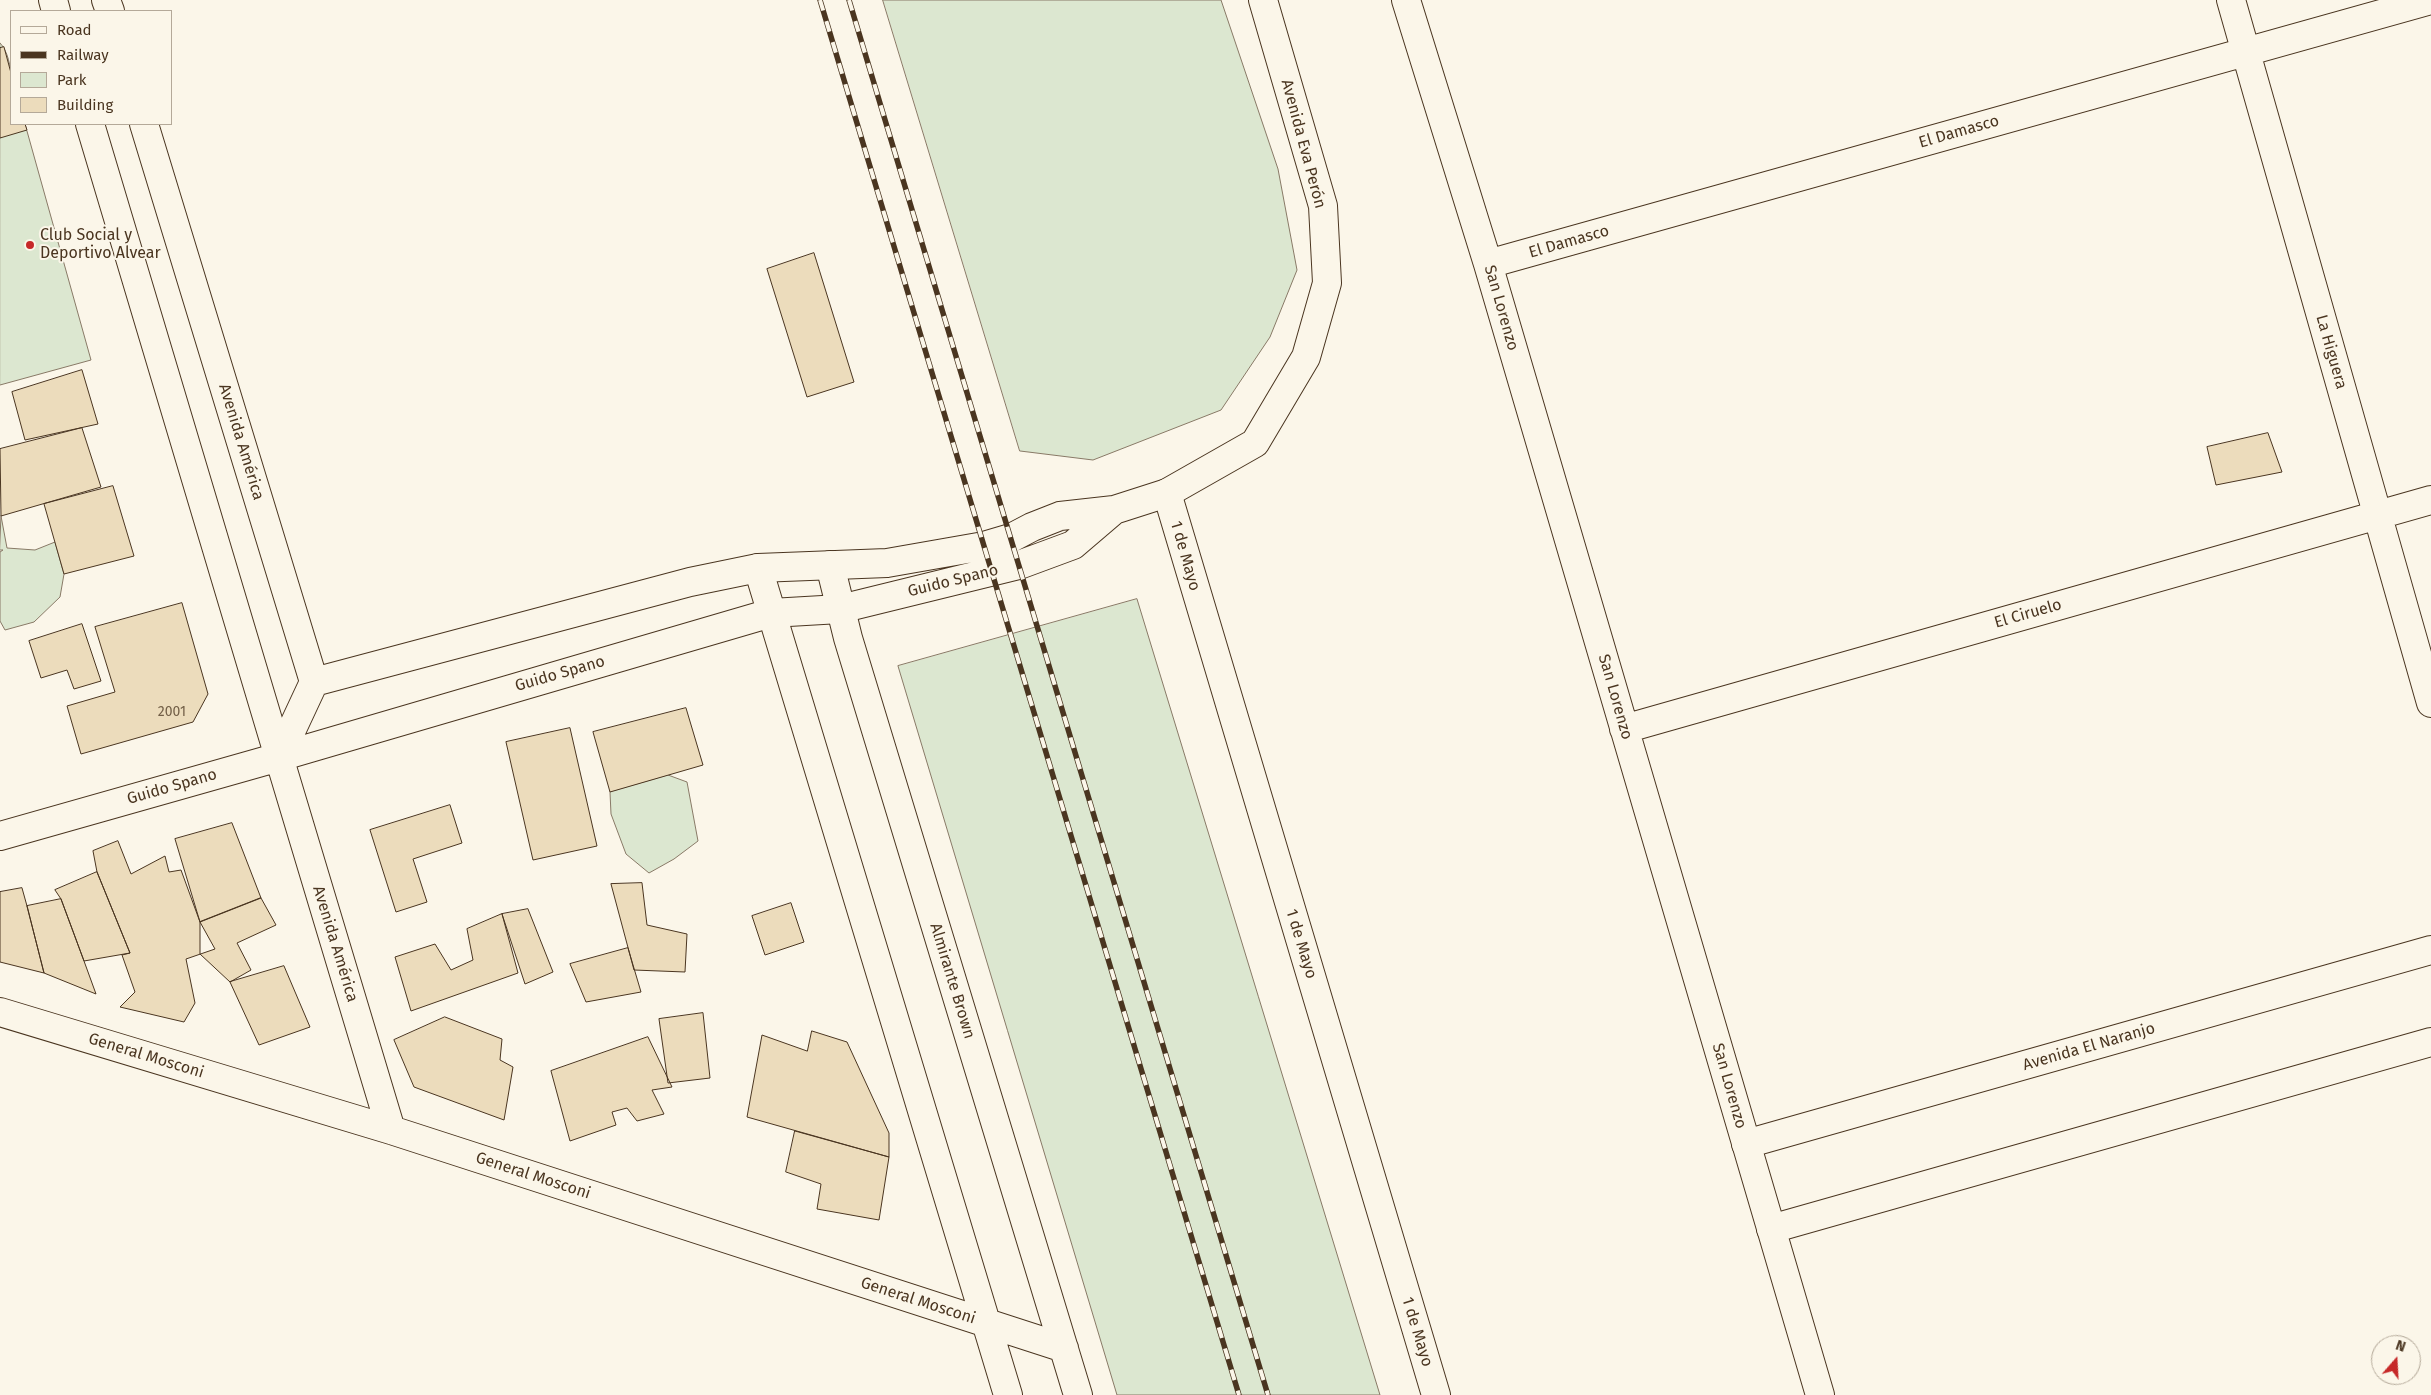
<!DOCTYPE html>
<html>
<head>
<meta charset="utf-8">
<style>
  body { margin:0 }
  #map { position:relative; width:2431px; height:1395px; overflow:hidden; background:#fbf6e9; font-family:"Fira Sans",sans-serif }
  canvas { display:block }
  .legend { position:absolute; left:10px; top:10px; width:162px; height:115px; box-sizing:border-box; background:#fbf6e9; border:1px solid #b4a999; margin:0; padding:6px 9px; list-style:none; font-size:15px; color:#4a3520 }
  .legend li { display:flex; align-items:center; gap:10px; height:25px }
  .legend b { width:25px; border:1px solid #b4a999 }
  .north { position:absolute; left:2371px; top:1335px; width:50px; height:50px; box-sizing:border-box; background:#fbf6e9; border:1px solid #b4a999; border-radius:50%; rotate:19deg; font-size:14px; font-weight:700; line-height:20px; text-align:center; color:#4a3520 }
  .north::after { content:''; display:block; margin:auto; width:18px; height:22px; background:#c62828; clip-path:polygon(50% 0,100% 100%,50% 72%,0 100%) }
</style>
</head>
<body>
<div id="map">
<canvas width="2431" height="1395"></canvas>
<ul class="legend">
<li><b style="height:6px;background:#fbf6e9"></b>Road</li>
<li><b style="height:6px;background:#4a3520"></b>Railway</li>
<li><b style="height:14px;background:#dce7d0"></b>Park</li>
<li><b style="height:14px;background:#ecdcbc"></b>Building</li>
</ul>
<div class="north">N</div>
</div>
<script>
const g = document.querySelector('canvas').getContext('2d');
g.lineJoin = 'round';
function fillPath(path, color) {
  g.fillStyle = color;
  g.fill(path, 'evenodd');
}
function trace(path, color, width, dash) {
  g.strokeStyle = color;
  g.lineWidth = width;
  g.lineCap = dash ? 'butt' : 'round';
  g.setLineDash(dash || []);
  g.stroke(path);
}
function write(font, color, halo, rows, align = 'center') {
  g.font = font + ' "Fira Sans",sans-serif';
  g.lineWidth = 4;
  g.setLineDash([]);
  g.textBaseline = 'middle';
  g.strokeStyle = halo;
  g.fillStyle = color;
  for (const [text, x, y, turn = 0] of rows) {
    g.save();
    g.translate(x, y);
    g.rotate((+turn || 0) * Math.PI / 180);
    g.textAlign = isNaN(turn) ? turn : align;
    if (halo) g.strokeText(text, 0, 0);
    g.fillText(text, 0, 0);
    g.restore();
  }
}
const green = new Path2D(`
  M883,0H1221L1278,169L1297,270L1270,337L1221,410L1093,460L1020,451Z
  M0,43C16,59 11,102 11,124H25L91,360L0,385Z
  M1,516L7,548L35,550L55,542L64,574L60,597L34,622L5,630L0,621V552L3,550H0Z
  M1137,599L1380,1395H1117L898,666Z
  M668,775L687,782L698,841L674,859L649,873L626,854L611,814L610,792Z`);
const building = new Path2D(`
  M4,47L11,73V124H25L27,130L0,138V48Z
  M814,253L854,382L807,397L767,269Z
  M82,370L98,424L25,440L12,392Z
  M82,428L101,487L1,516L0,449Z
  M2268,433L2282,472L2216,485L2207,447Z
  M113,486L134,556L64,574L44,504Z
  M182,603L208,694L193,722L81,754L67,706L115,692L95,627Z
  M82,624L101,681L74,689L67,670L41,678L29,641Z
  M686,708L703,765L610,792L593,732Z
  M570,728L597,846L533,860L506,742Z
  M450,805L462,843L413,859L427,902L396,912L370,830Z
  M232,823L261,898L200,922L175,839Z
  M118,841L131,874L165,856L169,872L181,870L200,922L215,949L186,959L195,1003L184,1022L120,1007L135,992L122,955L130,953L97,872L93,851Z
  M97,872L130,953L84,961L61,899L55,890Z
  M642,883L647,925L687,934L685,972L634,970L611,884Z
  M22,888L27,906L44,973L0,962V892Z
  M261,898L276,925L237,943L251,970L230,982L200,954V922Z
  M61,899L84,961L96,994L44,973L27,906Z
  M791,903L804,942L765,955L752,916Z
  M528,909L553,972L525,984L502,914Z
  M502,914L518,973L411,1011L395,957L435,944L451,970L473,960L467,929Z
  M628,948L641,992L586,1002L570,964Z
  M284,966L310,1027L259,1045L230,982Z
  M703,1013L710,1078L668,1083L659,1019Z
  M445,1017L502,1039L500,1060L513,1067L504,1120L414,1087L394,1040Z
  M812,1031L847,1042L889,1133V1157L747,1117L762,1035L807,1051Z
  M648,1037L672,1087L652,1090L664,1114L637,1121L627,1108L612,1112L616,1125L570,1141L551,1071Z
  M795,1131L889,1157L879,1220L817,1209L821,1184L786,1172Z`);
const minor = new Path2D(`
  M1406,0L1488,264L1820,1395
  M2231,0L2431,703
  M1488,264L2431,0
  M1167,493L1436,1395
  M830,565L848,638L1078,1395
  M758,568L1008,1395
  M1624,729L2431,500
  M0,836L279,757L391,1130
  M0,1012L391,1130L1064,1348`);
const tertiary = new Path2D(`
  M1746,1144L2431,950
  M1771,1229L2431,1042`);
const secondary = new Path2D(`
  M53,0L56,11
  M106,0L110,11
  M90,124L279,757
  M144,124L314,682L279,757
  M314,682L690,582L758,568L887,563L984,546L1011,538L1032,527L1060,516L1114,510L1167,493L1255,443L1306,357L1327,283L1323,206L1263,0
  M279,757L771,613L840,609L1019,565L1073,545L1114,510`);
const rail = new Path2D(`
  M820,0L1239,1395
  M849,0L1268,1395`);
const markers = [
  [30,245,5,"#c62828"]
];
const numberNames = [
  ["2001",172,712]
];
const streetNames = [
  ["El Damasco",1959,132,-16],
  ["Avenida Eva Perón",1303,144,75],
  ["El Damasco",1569,242,-16],
  ["San Lorenzo",1501,308,74],
  ["La Higuera",2331,352,74],
  ["Avenida América",241,442,73],
  ["1 de Mayo",1185,556,74],
  ["Guido Spano",953,581,-14],
  ["El Ciruelo",2028,614,-16],
  ["Guido Spano",560,674,-16],
  ["San Lorenzo",1615,697,74],
  ["Guido Spano",172,787,-16],
  ["Avenida América",335,944,73],
  ["1 de Mayo",1301,944,73],
  ["Almirante Brown",952,981,73],
  ["Avenida El Naranjo",2089,1047,-16],
  ["General Mosconi",146,1056,17],
  ["San Lorenzo",1729,1086,74],
  ["General Mosconi",533,1176,18],
  ["General Mosconi",918,1301,18],
  ["1 de Mayo",1417,1332,73]
];
const poiNames = [
  ["Club Social y",40,236],
  ["Deportivo Alvear",40,254]
];
fillPath(green, '#dce7d0');
trace(green, '#887966', 1);
fillPath(building, '#ecdcbc');
trace(building, '#4a3520', 1);
trace(minor, '#4a3520', 30);
trace(tertiary, '#4a3520', 30);
trace(secondary, '#4a3520', 30);
trace(minor, '#fbf6e9', 28);
trace(tertiary, '#fbf6e9', 28);
trace(secondary, '#fbf6e9', 28);
trace(rail, '#4a3520', 5.5);
trace(rail, '#fbf6e9', 4, [11]);
for (const [x, y, r, color] of markers) {
  const dot = new Path2D();
  dot.arc(x, y, r, 0, 2 * Math.PI);
  g.fillStyle = color;
  g.fill(dot);
  trace(dot, '#fbf6e9', 2);
}
write('14px', '#725f47', null, numberNames);
write('16px', '#4a3520', '#fbf6e9', streetNames);
write('16px', '#4a3520', '#fbf6e9', poiNames, 'left');
</script>
</body>
</html>
